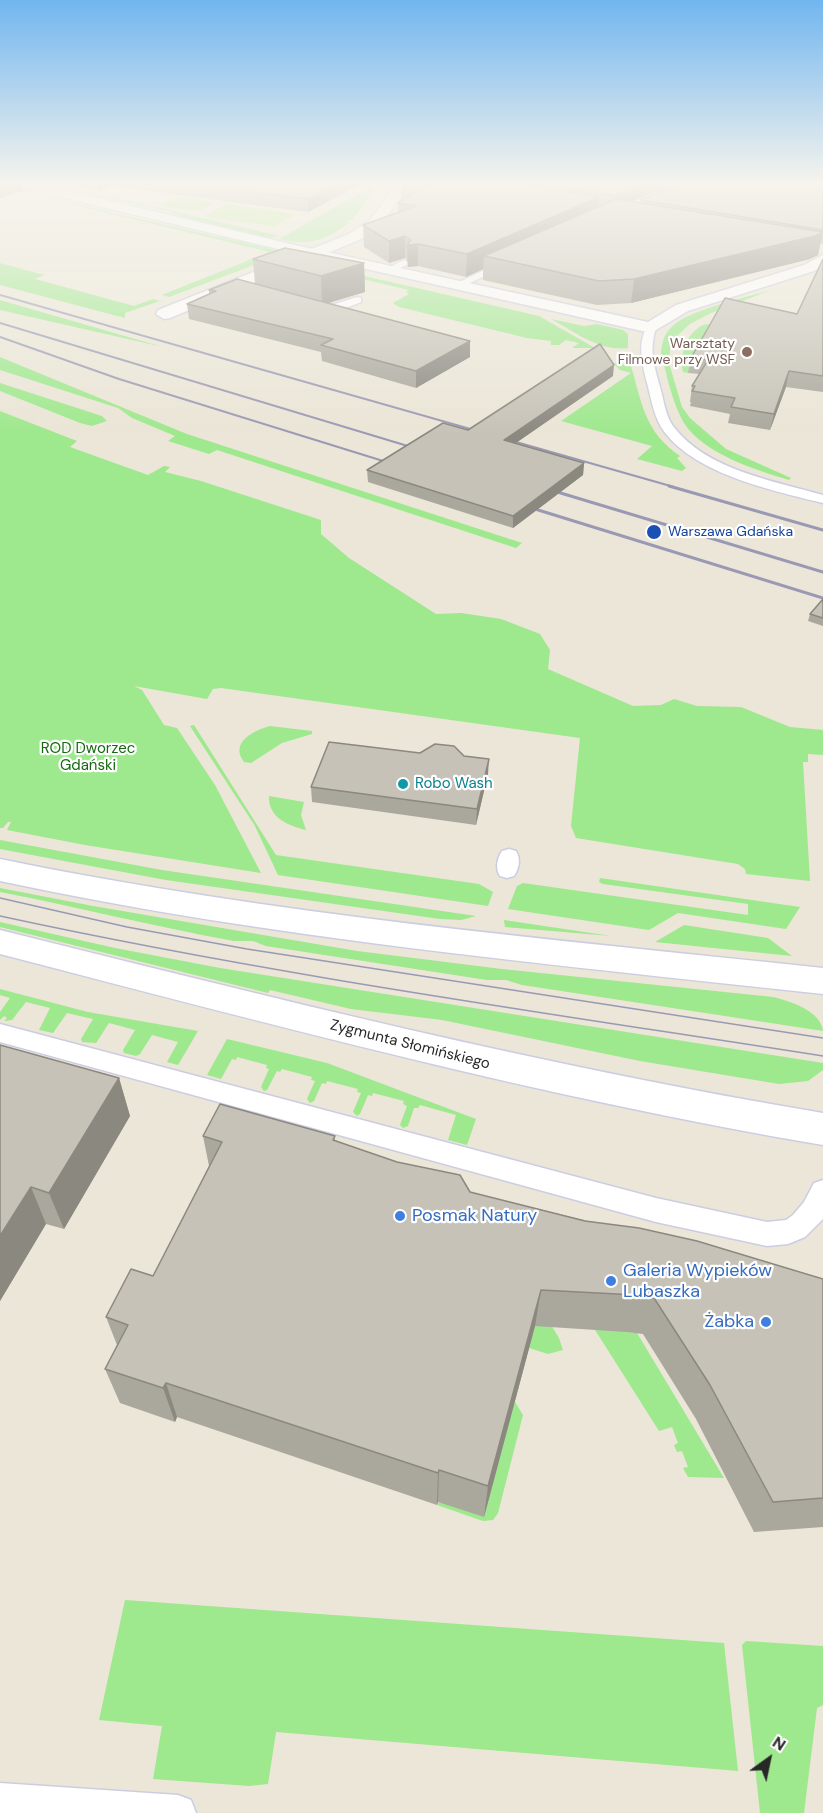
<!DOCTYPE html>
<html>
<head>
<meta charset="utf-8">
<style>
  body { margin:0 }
  #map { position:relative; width:823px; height:1813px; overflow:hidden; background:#ebe6d7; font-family:"DM Sans",sans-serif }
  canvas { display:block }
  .north { position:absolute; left:739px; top:1729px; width:60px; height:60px; -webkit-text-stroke:4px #fff; paint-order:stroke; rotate:33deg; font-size:16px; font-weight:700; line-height:24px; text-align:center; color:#272727 }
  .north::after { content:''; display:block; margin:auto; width:21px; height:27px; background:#272727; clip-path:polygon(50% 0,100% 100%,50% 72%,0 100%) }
</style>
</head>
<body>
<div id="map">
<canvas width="823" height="1813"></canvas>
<div class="north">N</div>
</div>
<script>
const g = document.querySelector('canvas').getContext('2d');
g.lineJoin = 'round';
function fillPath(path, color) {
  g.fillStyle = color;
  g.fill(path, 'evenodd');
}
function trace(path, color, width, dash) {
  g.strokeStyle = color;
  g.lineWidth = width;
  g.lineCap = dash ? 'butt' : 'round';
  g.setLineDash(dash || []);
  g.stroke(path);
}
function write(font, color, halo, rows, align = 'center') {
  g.font = font + ' "DM Sans",sans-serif';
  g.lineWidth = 4.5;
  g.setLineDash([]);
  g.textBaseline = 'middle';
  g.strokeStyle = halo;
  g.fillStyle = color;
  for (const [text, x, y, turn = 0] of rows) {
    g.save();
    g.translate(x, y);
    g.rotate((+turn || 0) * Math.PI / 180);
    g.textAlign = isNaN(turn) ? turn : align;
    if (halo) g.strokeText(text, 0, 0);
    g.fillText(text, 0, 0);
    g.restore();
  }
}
const green = new Path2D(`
  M368,189L375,190L352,220H349L347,222H350C327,241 307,246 279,239L360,193L370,194L371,193L363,192Z
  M22,190L41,193H26L281,251V255L169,297L162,295L269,252L25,193V192L17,193Z
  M113,197L271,234L278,236L271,238L183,218L170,212L110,198Z
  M0,263L44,275L35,279L134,306L153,299L160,301L125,313V318L0,285Z
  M312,264L539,316L595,348H572L579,343L566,340L559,345H551V341L527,338L399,307L393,303L409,294L406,292L409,290L316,268Z
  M771,290L709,314L690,324L679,334L670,349L669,363L682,407L690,418L726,449L791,478L789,480C756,470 704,454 684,423C672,403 667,376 661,353C662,345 663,337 668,331C683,310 745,298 771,290Z
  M0,300L163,347L0,310Z
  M551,319L584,326L597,324L623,330L628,334V348C600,352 575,332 551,319Z
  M706,324L715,325L688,373L683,372C679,355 687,330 706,324Z
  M0,357L187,434L522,543L516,548L217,450L209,454L168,441L175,436L132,418L118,408L0,370Z
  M613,363L631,366C642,404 645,432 680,456L677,458L686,468L682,471L637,459L652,446L561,421L631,373L620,370Z
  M0,383L102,416L107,421L92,426L80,423L0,391Z
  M0,411L77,441L70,447L148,475L164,466L170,467L165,472L201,481L321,520V534L349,558L436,614L461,613L501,619L540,634L550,650L548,669L633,706L661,705L674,699L697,706L741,707L790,727L823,730V755L808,754V762H803L810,881L746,874L745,869L738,864L576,838L571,826L580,738L221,688L213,689L207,699L134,686L142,690L164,725L177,728L215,785L261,873L85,845L7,830L11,822H8L3,828H0Z
  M194,725L276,855L479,884L493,892L488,906L278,875L255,826L190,726Z
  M270,726L312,731V734L282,743L251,763L244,762C229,742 255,730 270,726Z
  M269,796L304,802L301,815L306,830C289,826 268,818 269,796Z
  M0,840L162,870L476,916L461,920L440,919L166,880L0,849Z
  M600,878L800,907L786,929L678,913L649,930L508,909L517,886L523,883L748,915V904L603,884L599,882Z
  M0,888L93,906L357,951L502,969L773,997C790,1001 821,1011 823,1031L522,985L506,980H487L266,946L253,941H234C156,927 78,907 0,892Z
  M504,920L611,936L505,927Z
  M0,922L115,948L220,968L823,1063V1070L808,1081L779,1084L640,1061L442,1020L351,1009L270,990L268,993L0,927Z
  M684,925L768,938L792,956L655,942Z
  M0,989L88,1012L198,1031L178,1065L167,1062L178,1042L152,1035L140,1054L136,1056L124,1053L123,1050L135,1030L109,1023L96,1043L82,1042L81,1039L93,1019L67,1013L53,1033L39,1030L50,1008L26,1002L12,1020L4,1021L7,1018L4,1016L0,1020V1012L10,998L0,995Z
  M227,1039L327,1063L476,1119L467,1145L448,1140L456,1115L420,1105L418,1108H414L408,1126L403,1128L400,1125L407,1106L403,1104L404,1101L373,1093L372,1096L368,1095L360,1114L357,1116L353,1112L361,1093L357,1092L358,1089L327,1081L326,1084L322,1083L314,1101L310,1103L307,1099L315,1081L311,1080L312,1077L282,1069L280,1072L277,1071L267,1090L264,1091L261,1087L269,1069L266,1068L267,1065L237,1057L236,1060L232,1059L221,1079L207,1075Z
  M547,1254L625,1332L637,1333L724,1478L688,1477L683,1468L688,1467L682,1451L677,1452L674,1445L678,1443L672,1427L659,1431Z
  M527,1285L559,1338L563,1350L548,1354L529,1348Z
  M515,1402L523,1415L498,1513L493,1520L483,1521L437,1505Z
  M125,1600L724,1643L738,1771L276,1732L268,1784L249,1786L153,1779L162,1726L99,1720Z
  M746,1641L823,1646V1705L817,1708L804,1813H760L742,1645Z`);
const pitch = new Path2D(`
  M177,197L216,202L199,211L160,206Z
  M227,204L296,214L274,226L204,217Z`);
const lane = new Path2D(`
  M404,260L409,263L407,265L389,273L384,270Z
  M505,260L513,262L460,288L451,286Z
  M357,297L361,298V302C345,309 321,318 306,307L311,304H335Z
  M651,325L656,328C649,350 654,365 660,387C664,400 665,415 673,426C706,470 774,481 823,495V503C773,491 690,473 661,427C653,413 651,398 647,383C642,363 637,345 647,326Z
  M509,849L516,851C521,859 519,869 514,876L507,878L500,876C495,869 497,858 502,851Z
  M0,1024L656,1198L767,1222L786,1220L793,1215L804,1202L814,1183L823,1180V1219L805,1237L788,1244L767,1246L656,1222L0,1042Z
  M0,1783L178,1795L191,1800L196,1813H0Z`);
const street = new Path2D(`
  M398,183H411L379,227L359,240L170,318L164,319L156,314L158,310L349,234L369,221Z`);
const secondary = new Path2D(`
  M12,183H35L295,245L648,322L676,305L804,265L823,255V266L814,271L688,311L651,333L295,253L18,187Z
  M0,859C271,915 548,939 823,968V994C548,964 271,939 0,881Z
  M0,930C273,998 545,1067 823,1113V1145C545,1098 273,1025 0,954Z`);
const tram = new Path2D(`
  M0,898L127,927L247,949L823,1038
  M0,916C272,975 548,1013 823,1056`);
const railFar1 = new Path2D(`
  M0,295L674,487
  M0,323L421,450
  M0,337L119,379L396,465`);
const rail = new Path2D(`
  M669,486L823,530
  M544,488L823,572
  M522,505L823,598`);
const wall = new Path2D(`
  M50,183H363L308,212L111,186L99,191Z
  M401,183H676L632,201L641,203V200L823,183V244L820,243L818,255L810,259L631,303L597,305L483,280V269L466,277L418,266L408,267L407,260L405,258L389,263L364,247L363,225L398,212V203L402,201L401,200Z
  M253,259L364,263L365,292L327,303L470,357L416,388L322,361L321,352L189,319L187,304L209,294V290L255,284Z
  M823,259V392L786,387L770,430L728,423L730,414L690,406L691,402H690L692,386L699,374L688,373L691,358L797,314Z
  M613,376L515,443L584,463L583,475L513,528L368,482L367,470L468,430Z
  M823,599V626L808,621L810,614Z
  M420,753L464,756L488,774L476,825L312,802L311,787Z
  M0,1045L119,1078L130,1116L64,1229L46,1224L0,1301Z
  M203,1136H335V1140L470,1192L823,1279V1527L754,1532L696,1419L643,1334L626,1332L535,1326L484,1517L438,1502L437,1505L177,1417L175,1422L120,1403L105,1369L117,1345L106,1317L153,1276L209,1166Z`);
const shadedWall = new Path2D(`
  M3,183H22L23,191L0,198V184Z
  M98,183H111V186L99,191Z
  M338,183H363L308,212V199Z
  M648,183H676L615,209L616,196Z
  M599,197L597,218L484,256L483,269L466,277L467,254Z
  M823,232L818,255L810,259L631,303L634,279Z
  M405,236V258L389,263V241Z
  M418,244V266L408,267L407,245Z
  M364,263L365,292L322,305L321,276Z
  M470,341V357L416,388V371Z
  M614,365L613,376L503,452L504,440Z
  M789,371L786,387L770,430L774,414Z
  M584,463L583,475L513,528V516Z
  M489,759L488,774L476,825L477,809Z
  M119,1078L130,1116L64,1229L49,1193Z
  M31,1187L46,1224L0,1301V1236Z
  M541,1290L535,1326L484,1517L488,1486Z
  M166,1383L177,1417L175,1422L163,1388Z
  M439,1470L438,1502L437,1505L438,1473Z`);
const building = new Path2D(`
  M186,183H338L308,199Z
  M431,183H516L599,197L467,254L418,244L407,245L411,240L405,236L389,241L363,225L416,206L398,203Z
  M538,183H648L616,196Z
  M679,183H823V230L641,200Z
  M616,199L823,232L815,236L634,279L599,281L484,256Z
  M285,248L364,263L321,276L253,259Z
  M823,259V376L789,371L774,414L731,407L735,398L692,391L695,386H692L708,360L691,358L725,298L797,314Z
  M237,279L470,341L416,371L321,345L333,339L187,304L216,291L209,290Z
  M600,344L614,365L504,440L584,463L513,516L367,470L443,423L468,430Z
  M823,599V618L810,614Z
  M329,742L420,753L435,744L454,746L464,756L489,759L477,809L311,787Z
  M0,1045L119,1078L49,1193L31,1187L0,1236Z
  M220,1104L335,1136L333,1140L397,1162L460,1175L470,1192L585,1221L639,1228L697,1241L823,1279V1498L773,1502L710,1385L654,1298L636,1295L541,1290L488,1486L439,1470L438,1473L166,1383L163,1388L105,1369L128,1325L106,1317L131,1269L153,1276L222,1142L203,1136Z`);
const markers = [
  [747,352,6,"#8d6e63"],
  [654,532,8,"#1a4fb4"],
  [403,784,6,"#0f9aa8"],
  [400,1216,6,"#3f7fe0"],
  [611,1281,6,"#3f7fe0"],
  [766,1322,6,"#3f7fe0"]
];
const farEducationnames = [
  ["Warsztaty",735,344],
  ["Filmowe przy WSF",735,360]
];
const farTransitnames = [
  ["Warszawa Gdańska",668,532]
];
const parkNames = [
  ["ROD Dworzec",88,749],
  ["Gdański",88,766]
];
const cultureNames = [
  ["Robo Wash",415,784]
];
const streetNames = [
  ["Zygmunta Słomińskiego",410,1045,14]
];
const nearShopnames = [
  ["Posmak Natury",412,1216],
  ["Galeria Wypieków",623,1271],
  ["Lubaszka",623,1292],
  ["Żabka",754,1322,"right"]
];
fillPath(green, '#9ee88d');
fillPath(pitch, '#b4f187');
trace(lane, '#cccde2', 3);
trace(street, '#cccde2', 3);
trace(secondary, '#cccde2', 3);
fillPath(lane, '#fff');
fillPath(street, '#fff');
fillPath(secondary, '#fff');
trace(tram, '#9a99b4', 1.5);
trace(railFar1, '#9a99b4', 2);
trace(rail, '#9a99b4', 3);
fillPath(wall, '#aaa79d');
fillPath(shadedWall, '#8b8880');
fillPath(building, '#c6c2b7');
trace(building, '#8b8880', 1.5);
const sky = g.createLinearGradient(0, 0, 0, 437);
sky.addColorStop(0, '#71b6ef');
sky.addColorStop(0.42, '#f6f4ed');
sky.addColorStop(1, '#f6f4ed00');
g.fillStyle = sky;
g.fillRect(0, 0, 823, 437);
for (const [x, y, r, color] of markers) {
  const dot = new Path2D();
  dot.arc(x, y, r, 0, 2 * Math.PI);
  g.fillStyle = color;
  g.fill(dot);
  trace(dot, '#fff', 2);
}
write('14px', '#785e54', '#fff', farEducationnames, 'right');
write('14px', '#164399', '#fff', farTransitnames, 'left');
write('15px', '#176813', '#fff', parkNames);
write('15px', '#0d838f', '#fff', cultureNames, 'left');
write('15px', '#272727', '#fff', streetNames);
write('18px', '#366cbe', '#fff', nearShopnames, 'left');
</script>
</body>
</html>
